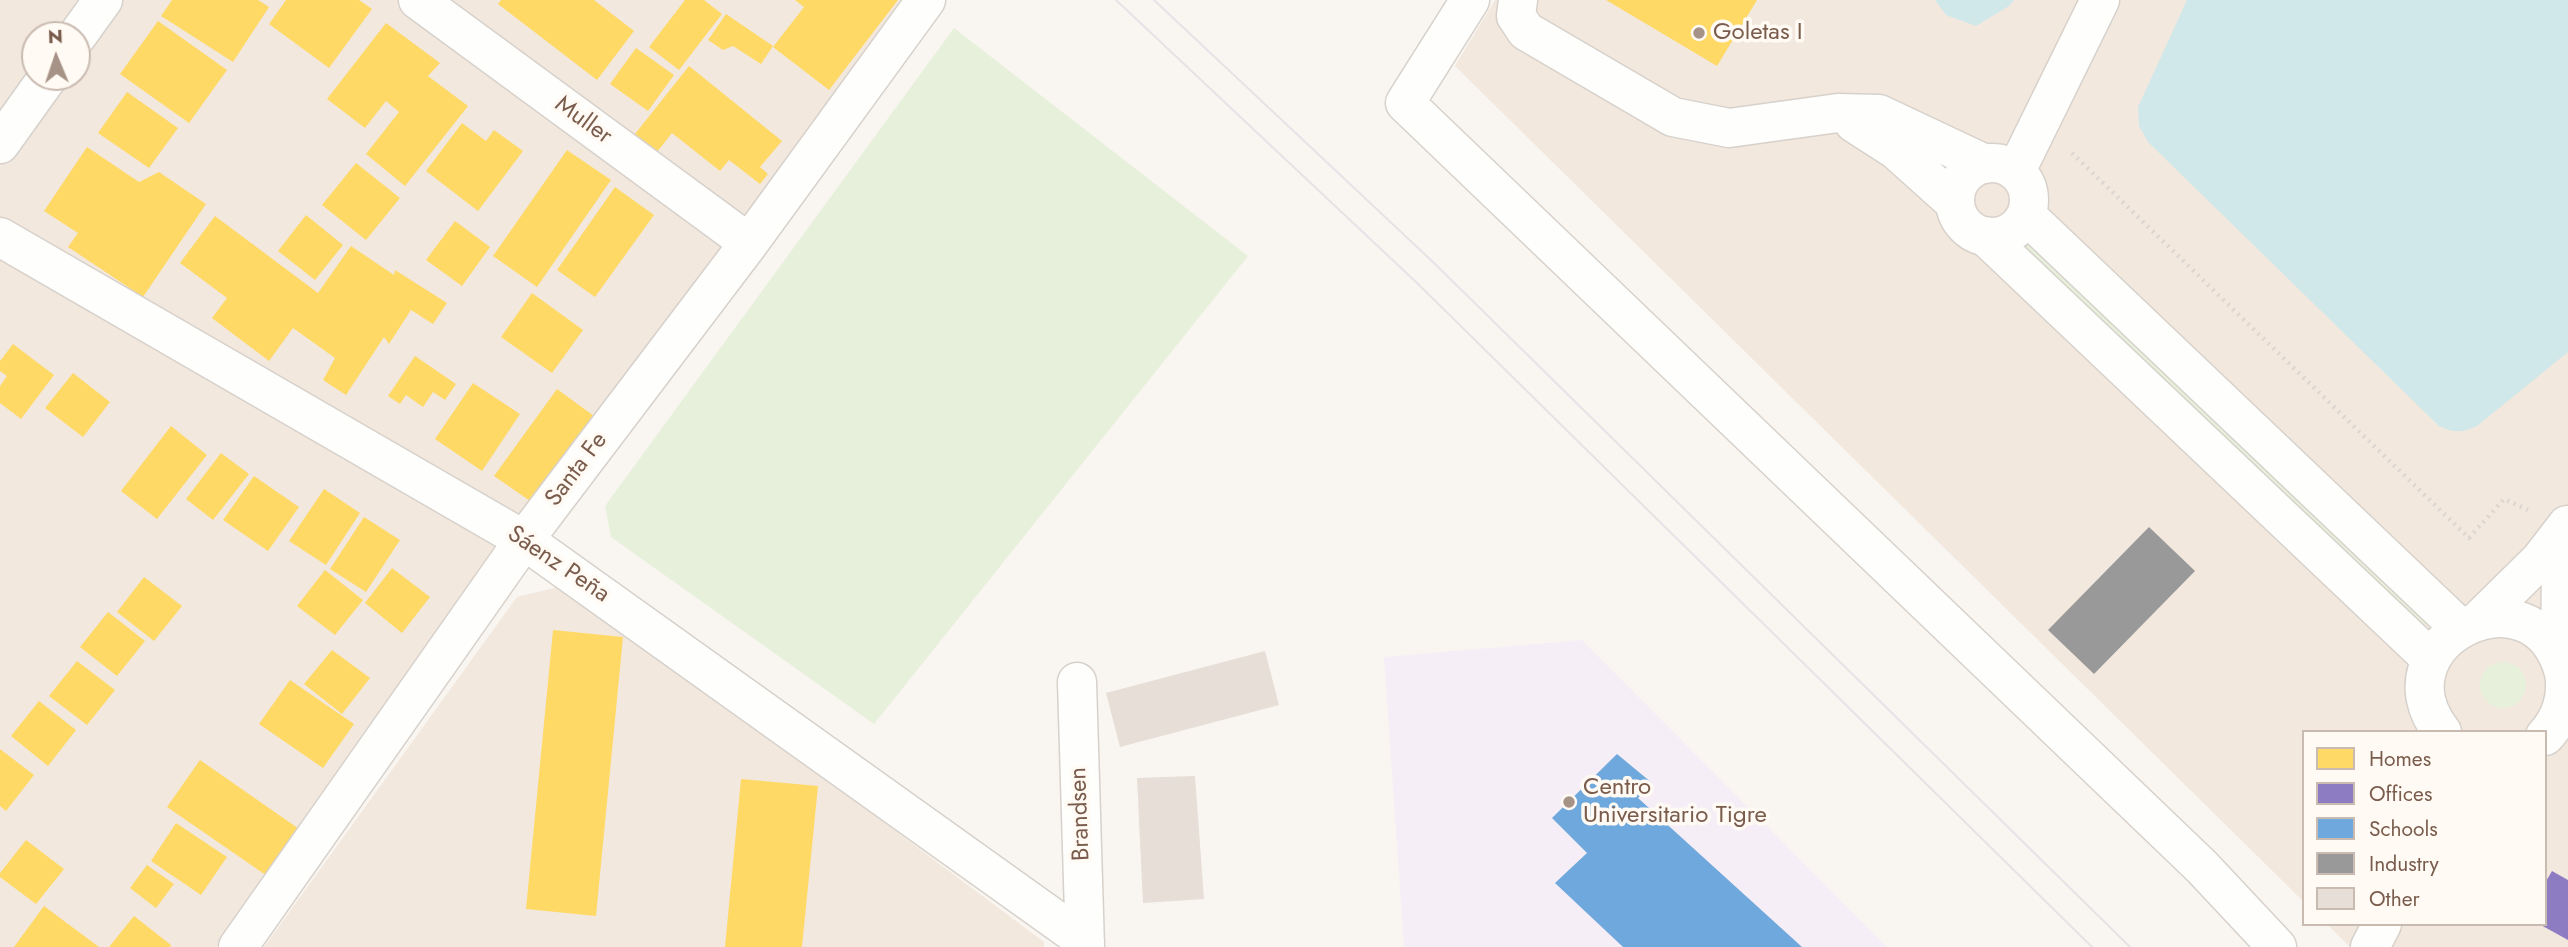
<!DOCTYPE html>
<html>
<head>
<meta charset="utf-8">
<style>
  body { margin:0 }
  #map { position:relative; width:2568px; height:947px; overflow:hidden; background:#f9f5f0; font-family:Jost,sans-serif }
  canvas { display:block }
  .legend { position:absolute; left:2302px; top:730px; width:245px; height:196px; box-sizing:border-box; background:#fffaf3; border:2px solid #cabbb1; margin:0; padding:9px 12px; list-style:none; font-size:21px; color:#7a5c4d }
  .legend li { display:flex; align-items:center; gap:14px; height:35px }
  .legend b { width:35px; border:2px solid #cabbb1 }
  .north { position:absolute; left:21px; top:21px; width:70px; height:70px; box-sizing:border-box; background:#fffaf3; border:2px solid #cabbb1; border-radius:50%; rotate:358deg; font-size:19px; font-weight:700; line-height:28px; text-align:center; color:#7a5c4d }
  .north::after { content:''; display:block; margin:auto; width:24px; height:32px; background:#a69286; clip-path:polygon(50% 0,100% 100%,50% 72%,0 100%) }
</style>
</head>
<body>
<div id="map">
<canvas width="2568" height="947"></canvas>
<ul class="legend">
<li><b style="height:19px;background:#ffd966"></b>Homes</li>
<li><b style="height:19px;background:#8e7cc3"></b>Offices</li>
<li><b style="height:19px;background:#6fa8dc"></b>Schools</li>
<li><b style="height:19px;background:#999"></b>Industry</li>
<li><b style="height:19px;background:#e6ded7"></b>Other</li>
</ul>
<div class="north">N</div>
</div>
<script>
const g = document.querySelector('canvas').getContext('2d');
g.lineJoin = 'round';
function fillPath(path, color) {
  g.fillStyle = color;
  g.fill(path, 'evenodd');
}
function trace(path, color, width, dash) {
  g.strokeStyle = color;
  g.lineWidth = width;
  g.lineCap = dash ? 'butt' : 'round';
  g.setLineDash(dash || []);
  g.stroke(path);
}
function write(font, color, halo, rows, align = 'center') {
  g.font = font + ' Jost,sans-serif';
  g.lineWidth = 7;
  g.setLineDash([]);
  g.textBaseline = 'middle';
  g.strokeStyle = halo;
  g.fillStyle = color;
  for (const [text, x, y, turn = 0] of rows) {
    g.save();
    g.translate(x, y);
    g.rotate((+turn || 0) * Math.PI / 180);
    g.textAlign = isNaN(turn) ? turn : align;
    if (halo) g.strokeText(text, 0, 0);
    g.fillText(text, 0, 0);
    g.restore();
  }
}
const residential = new Path2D(`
  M0,0H909L478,579L216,947H0ZM35,35H77V77H35Z
  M1495,0H2568V947H2350L2327,924H2545V732H2304V902L1455,66Z
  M566,585L1044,942V947H264L517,597Z`);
const education = new Path2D(`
  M1582,640L1887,947H1404L1384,657Z`);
const green = new Path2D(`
  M954,28L1248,256L874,724L611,537L605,506Z
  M2029,239L2428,621L2422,627L2020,246Z
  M2480 685a23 23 0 1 1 46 0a23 23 0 1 1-46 0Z`);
const water = new Path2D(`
  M1935,0H2014L2009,6L1976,26L1946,15Z
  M2187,0H2568V352L2477,426C2462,433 2453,433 2439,426L2148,142L2139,126L2138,107Z`);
const homes = new Path2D(`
  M172,0H258L269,7L233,62L161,16Z
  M286,0H359L372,9L329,68L269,24Z
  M501,0H594L634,31L597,80L498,4Z
  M685,0H704L722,14L679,70L649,47Z
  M795,0H898L829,90L773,47L804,7Z
  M1606,0H1757L1717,66Z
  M726,14L773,46L761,64L733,46L723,50L708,40Z
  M158,21L227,70L189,123L120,74Z
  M386,23L440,63L428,76L468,106L405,186L366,154L399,112L386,101L365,128L327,99Z
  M636,48L674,75L648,111L610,84Z
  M689,66L782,141L760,167L768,174L760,184L729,160L720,171L672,133L657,152L635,134Z
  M127,92L178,128L149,168L98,133Z
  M462,123L486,141L494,130L523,151L478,211L426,171Z
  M87,147L139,182L159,172L206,204L143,297L68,247L78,233L44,211Z
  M567,150L611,180L537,287L493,256Z
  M356,163L400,198L366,240L322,205Z
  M615,187L654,215L595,297L557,270Z
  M306,215L343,245L315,280L278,251Z
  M215,216L318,293L351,246L394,275L395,270L447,303L433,324L411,310L389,344L384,337L346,395L323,380L335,358L293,328L269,361L212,318L227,298L180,263Z
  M455,221L490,247L462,286L426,260Z
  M532,293L583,330L552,373L501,337Z
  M13,344L54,375L21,419L0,403V386L7,376L0,371V361Z
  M415,356L456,384L445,400L433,392L423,407L406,395L400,404L388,396Z
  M73,373L110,402L83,437L45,408Z
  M473,383L520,414L482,471L435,439Z
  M557,389L598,419L536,505L494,476Z
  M171,426L207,455L157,519L121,491Z
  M221,453L249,474L213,520L186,499Z
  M254,476L299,507L268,551L223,520Z
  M324,489L360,513L326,565L289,541Z
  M364,517L400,540L366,592L330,569Z
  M392,568L430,597L402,633L365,603Z
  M325,570L363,600L335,635L297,606Z
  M144,577L182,606L154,641L117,612Z
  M108,612L145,641L117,676L80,647Z
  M553,630L623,637L596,916L526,909Z
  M332,650L370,678L342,714L304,684Z
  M77,661L115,690L87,725L49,696Z
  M290,680L354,724L323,768L259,724Z
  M39,701L76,730L48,766L11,736Z
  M0,749L34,775L6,811L0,806Z
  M200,760L302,831L270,878L167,807Z
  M741,779L818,786L802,947H725Z
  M176,823L227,857L201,895L151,861Z
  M26,840L64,869L36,904L0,877V873Z
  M147,865L174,884L156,908L130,888Z
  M44,906L99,947H14Z
  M134,916L171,945L170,947H109Z`);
const offices = new Path2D(`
  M2552,871L2568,880V940L2539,924H2545V883Z`);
const schools = new Path2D(`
  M1617,754L1652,783L1638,798L1802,947H1623L1555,883L1587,853L1552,818Z`);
const industry = new Path2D(`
  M2149,527L2195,571L2094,674L2048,630Z`);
const building = new Path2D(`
  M1265,651L1279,705L1120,747L1106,693Z
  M1195,776L1204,899L1143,903L1137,778Z`);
const path = new Path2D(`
  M2072,153L2469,538L2504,499L2528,510`);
const minor = new Path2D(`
  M418,0L749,243
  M1470,0L1405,103L2202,867L2277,947
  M1518,0L1516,16L1526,31L1673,117L1729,128L1838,113L1879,114L1985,164
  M77,36L103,0
  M1854,123L1896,150L1954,202
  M0,144L48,77
  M1955 200a37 37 0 1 1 74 0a37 37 0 1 1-74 0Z
  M2016,171L2100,0
  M2026,215L2460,628
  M1985,236L2431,659
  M0,237L524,540L1085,941
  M2480,619L2540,560L2567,525
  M2560,658L2561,568L2566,528
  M1077,682L1085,947
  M2442,732C2372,643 2534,560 2564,673C2568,696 2561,719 2545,736
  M238,947L524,540L749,243L926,0
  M2370,947L2382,924`);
const tram = new Path2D(`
  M1116,0L1417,283L2092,947
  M1154,0L1433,262L2130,947`);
const markers = [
  [1699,33,7,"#a69286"],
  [1569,802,7,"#a69286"]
];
const poiNames = [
  ["Goletas I",1713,33],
  ["Centro",1583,788],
  ["Universitario Tigre",1583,816]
];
const streetNames = [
  ["Muller",583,121,36],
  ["Santa Fe",577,470,-53],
  ["Sáenz Peña",558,565,34],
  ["Brandsen",1081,814,-92]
];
fillPath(residential, '#f2e8de');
fillPath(education, '#f6eef6');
fillPath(green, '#e7f0db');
fillPath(water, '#d0e8ea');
fillPath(homes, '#ffd966');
fillPath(offices, '#8e7cc3');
fillPath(schools, '#6fa8dc');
fillPath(industry, '#999');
fillPath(building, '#e6ded7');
trace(minor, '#d7d1cb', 41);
trace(path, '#dcd5d0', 4.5, [2, 5]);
trace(minor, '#fefefd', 38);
trace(tram, '#e6e3e7', 2);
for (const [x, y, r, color] of markers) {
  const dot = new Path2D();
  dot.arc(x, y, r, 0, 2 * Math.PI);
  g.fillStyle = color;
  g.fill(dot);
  trace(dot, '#fffaf3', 2.5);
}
write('24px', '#7a5c4d', '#fffaf3', poiNames, 'left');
write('24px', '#7a5c4d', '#fffaf3', streetNames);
</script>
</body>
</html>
